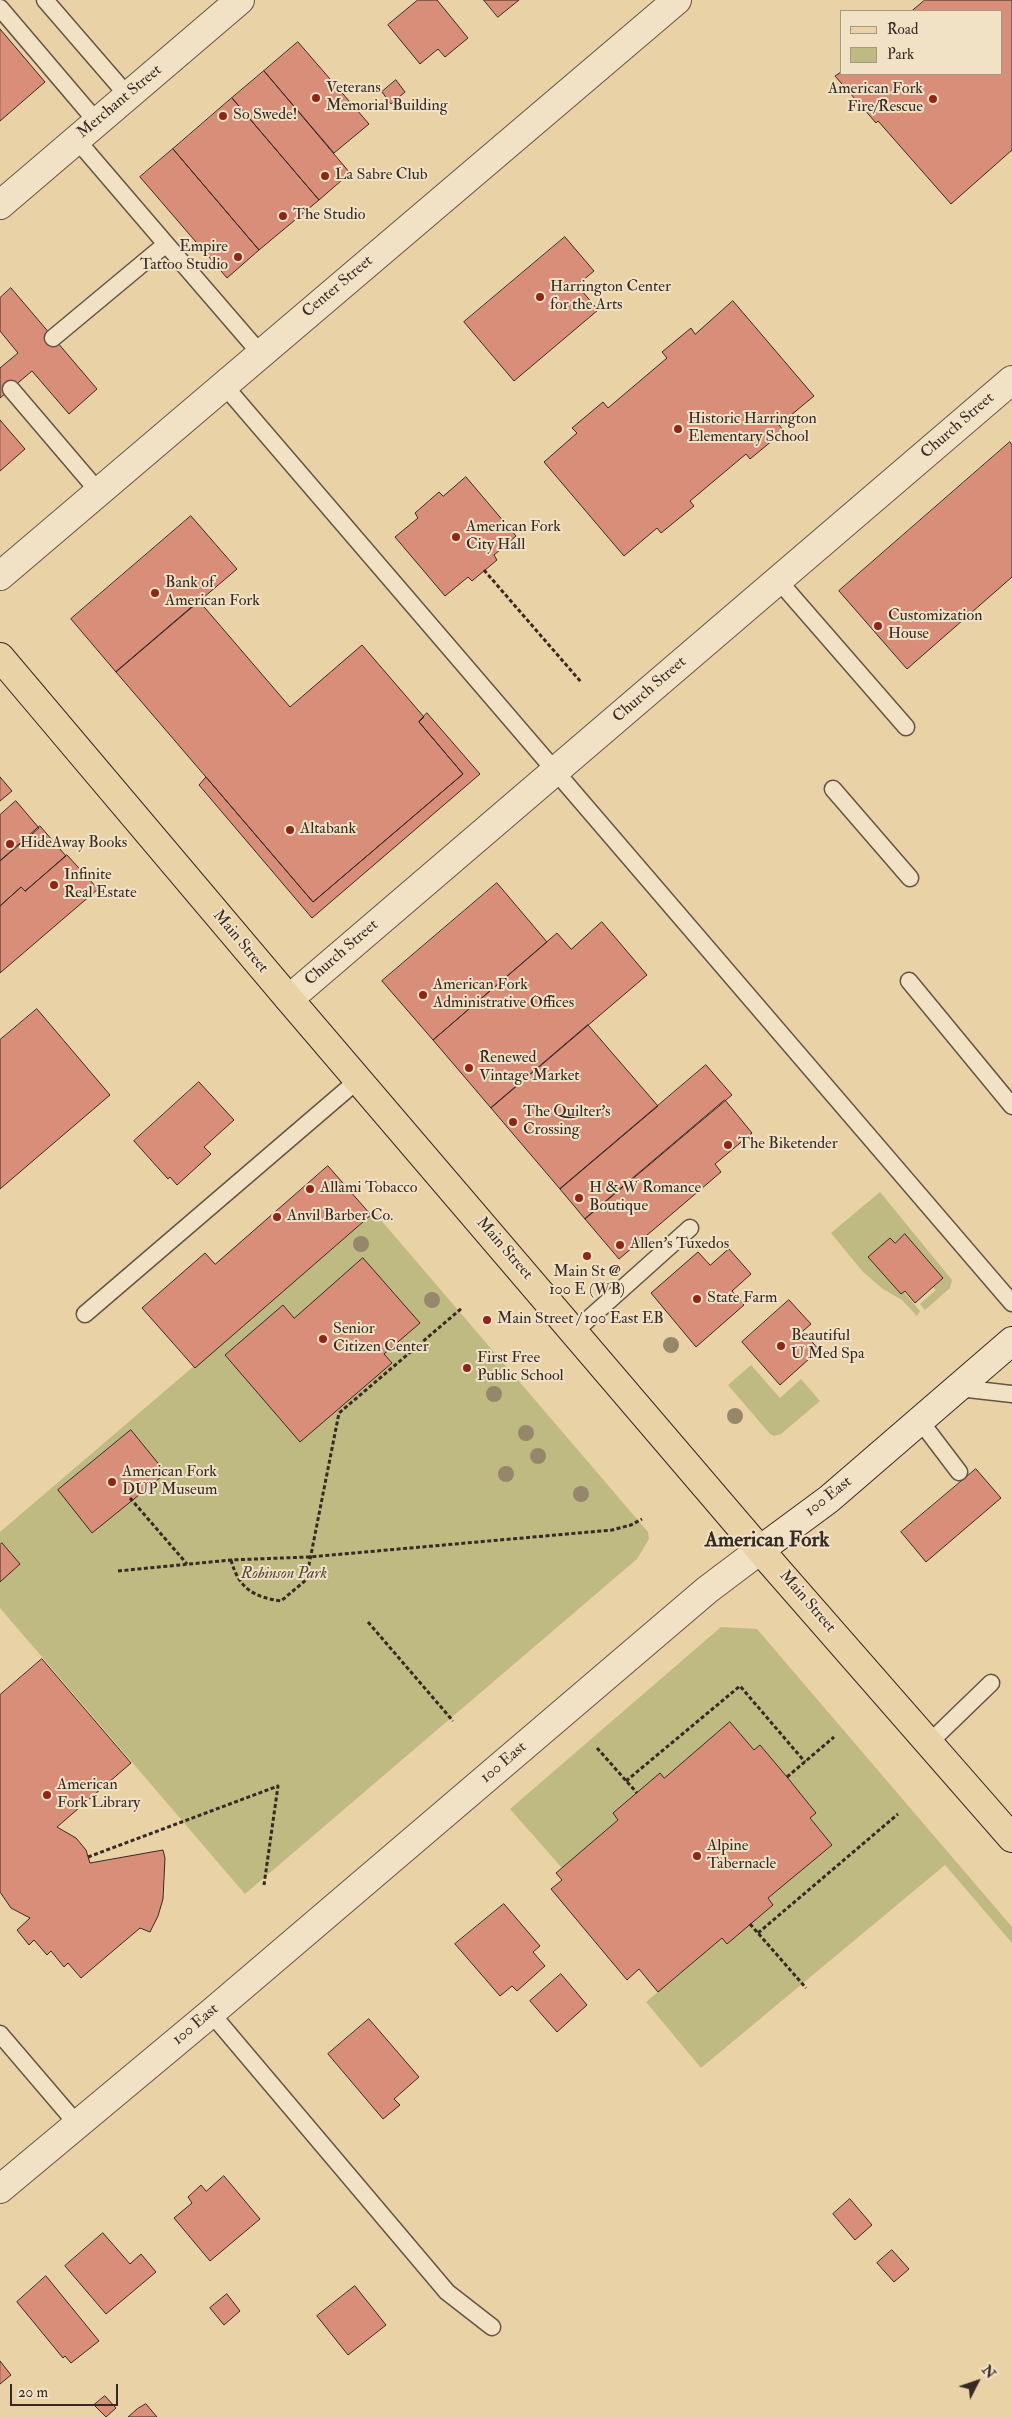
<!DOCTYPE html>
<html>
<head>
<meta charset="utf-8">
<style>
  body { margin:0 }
  #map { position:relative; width:1012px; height:2417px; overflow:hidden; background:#e9d3a6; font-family:"IM FELL Double Pica",serif }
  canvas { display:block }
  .legend { position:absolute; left:840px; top:10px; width:162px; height:65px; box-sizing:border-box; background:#f1e2c5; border:1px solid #a79885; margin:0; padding:6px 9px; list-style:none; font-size:15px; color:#372a25 }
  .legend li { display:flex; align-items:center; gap:10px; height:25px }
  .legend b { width:25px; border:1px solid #a79885 }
  .north { position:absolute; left:952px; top:2357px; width:50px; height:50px; -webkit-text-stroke:4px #f1e2c5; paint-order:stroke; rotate:49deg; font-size:14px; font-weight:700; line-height:20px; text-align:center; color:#372a25 }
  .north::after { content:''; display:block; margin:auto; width:18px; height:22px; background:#372a25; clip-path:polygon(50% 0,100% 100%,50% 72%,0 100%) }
  .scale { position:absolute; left:10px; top:2384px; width:108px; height:22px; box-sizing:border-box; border:2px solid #372a25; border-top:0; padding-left:6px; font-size:15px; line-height:18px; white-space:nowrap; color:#372a25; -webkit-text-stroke:4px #f1e2c5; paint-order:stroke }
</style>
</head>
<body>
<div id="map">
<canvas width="1012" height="2417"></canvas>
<ul class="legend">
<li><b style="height:6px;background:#e9d3a6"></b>Road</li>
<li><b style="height:14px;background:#beba82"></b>Park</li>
</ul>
<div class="north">N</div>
<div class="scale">20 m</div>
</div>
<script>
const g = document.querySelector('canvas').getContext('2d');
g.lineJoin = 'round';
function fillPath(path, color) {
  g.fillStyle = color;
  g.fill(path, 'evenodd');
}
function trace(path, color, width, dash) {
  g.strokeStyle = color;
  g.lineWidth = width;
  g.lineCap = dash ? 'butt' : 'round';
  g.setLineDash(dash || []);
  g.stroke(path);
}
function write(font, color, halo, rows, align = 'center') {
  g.font = font + ' "IM FELL Double Pica",serif';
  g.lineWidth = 4;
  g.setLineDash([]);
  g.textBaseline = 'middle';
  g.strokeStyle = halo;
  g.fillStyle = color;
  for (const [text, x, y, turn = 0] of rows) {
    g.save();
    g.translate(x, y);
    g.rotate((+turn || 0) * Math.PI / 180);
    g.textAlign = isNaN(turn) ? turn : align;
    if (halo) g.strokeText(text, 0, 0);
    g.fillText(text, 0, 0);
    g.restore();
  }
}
const green = new Path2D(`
  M880,1192L952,1280L950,1288L925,1310L920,1304L936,1290L933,1287L943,1278L905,1234L895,1243L890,1238L869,1257L901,1294L904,1292L920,1311L917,1316L902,1300L883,1289L863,1272L831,1233Z
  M374,1212L648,1532L649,1539L637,1559L245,1894L0,1608V1532Z
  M751,1365L780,1398L801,1379L820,1401L781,1434L774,1436L770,1434L728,1385Z
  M721,1627L757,1629L1012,1927V1943L945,1865L701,2068L646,2002L722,1938L773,1905L768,1898L832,1845L810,1818L816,1813L760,1745L754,1750L730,1723L664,1778L660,1773L613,1813L618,1820L562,1868L510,1809Z`);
const building = new Path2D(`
  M418,0H437L468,38L445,57L438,49L420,64L388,25Z
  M484,0H519L498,17Z
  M925,0H1012V150L951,204L878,121L876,123L835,76L841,72V74H1001V11H912Z
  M0,29L45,82L0,121Z
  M298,42L369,124L334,153L264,71Z
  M264,71L350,173L319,200L232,98Z
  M396,80L405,92L391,104L382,92Z
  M232,98L319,200L259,250L173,149Z
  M173,149L259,250L227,278L140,177Z
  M565,237L594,271L577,285L598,310L514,381L464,322Z
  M11,288L97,389L69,414L32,371L0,398V368L18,353L0,331V298Z
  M733,301L814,396L779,425L784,431L750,459L746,454L690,501L694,506L661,533L657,528L624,556L544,462L577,433L572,428L603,402L608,408L667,358L662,352L691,328L695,334Z
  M0,420L25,449L0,471Z
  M1010,442L1012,445V577L907,669L839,591Z
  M466,477L516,536L494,555L497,560L472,581L468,577L445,596L395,537L418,518L415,513L439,492L443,496Z
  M191,516L237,569L116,672L71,619Z
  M199,601L290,707L362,645L424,717L419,722L463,774L313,902L116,672Z
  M427,713L480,774L312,918L199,785L206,777L313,902L463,774L419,722Z
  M0,777L12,791L0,801Z
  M16,801L39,828L0,861V815Z
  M40,826L66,856L25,891L21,887L0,906V861Z
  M67,855L98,889L0,973V906L21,887L25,891Z
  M497,883L547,942L433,1040L382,981Z
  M602,922L647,975L491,1108L433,1040L557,933L571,949Z
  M37,1009L110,1095L0,1189V1040Z
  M588,1025L658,1106L560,1189L491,1108Z
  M706,1065L732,1095L585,1219L560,1189Z
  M199,1082L234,1120L204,1147L211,1154L177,1185L170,1177L168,1179L134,1141Z
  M725,1100L752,1133L715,1164L721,1172L619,1259L585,1219Z
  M328,1166L371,1215L195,1368L142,1308L205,1253L215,1264Z
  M905,1234L943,1278L915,1303L905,1291L901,1294L868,1257L890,1238L895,1243Z
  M729,1249L751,1274L732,1291L744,1305L696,1347L651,1293L698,1252L710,1265Z
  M363,1258L420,1323L384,1354L392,1363L300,1442L225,1355L283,1305L294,1318Z
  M789,1300L811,1324L803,1331L819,1350L780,1385L742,1342Z
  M131,1430L166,1473L92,1533L58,1490Z
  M976,1469L1001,1498L926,1562L901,1532Z
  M2,1543L20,1564L0,1582V1545Z
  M42,1659L131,1763L57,1827L76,1838L86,1850L90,1863L163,1850L165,1858L163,1899L158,1916L150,1932L140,1928L81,1978L68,1963L64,1967L51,1951L47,1955L34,1940L29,1945L17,1930L30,1918L11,1908L0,1892V1695Z
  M730,1722L754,1750L760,1745L787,1777L816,1813L810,1818L832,1845L768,1898L773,1905L727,1944L722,1938L658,1992L639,1969L627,1980L551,1889L562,1880L556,1873L618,1820L613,1813L660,1773L664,1778Z
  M504,1904L540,1946L533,1952L545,1966L517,1991L512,1986L500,1996L455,1944Z
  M561,1974L587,2005L557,2032L530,2001Z
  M369,2019L419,2077L394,2099L400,2105L383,2119L328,2054Z
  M224,2176L260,2219L210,2261L174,2218L192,2203L188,2197L201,2185L206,2191Z
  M850,2199L872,2225L855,2240L833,2214Z
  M103,2233L130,2264L141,2254L156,2272L106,2314L65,2266Z
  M892,2250L909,2269L894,2282L877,2263Z
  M46,2276L99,2341L71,2363L65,2356L63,2358L17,2302Z
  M355,2286L386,2325L348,2355L317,2316Z
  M227,2294L240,2311L224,2325L210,2308Z
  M0,2361L11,2375L0,2384Z
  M105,2396L116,2408L106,2417L94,2405Z
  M146,2404L157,2417H128L137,2409Z`);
const path = new Path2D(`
  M484,570L581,682
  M130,1498L187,1564
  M231,1560C239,1589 254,1597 281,1601L306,1580L339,1413L462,1308
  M118,1571L231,1560L309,1557L612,1530L631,1525L642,1519
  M368,1622L453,1721
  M597,1748L637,1793
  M787,1777L834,1737
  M626,1781L740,1686L805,1762
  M88,1857L278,1786L264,1885
  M750,1924L806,1988
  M758,1933L898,1814`);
const service = new Path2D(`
  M45,0L128,96
  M0,8L97,122
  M76,139L166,244
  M53,338L166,244L260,353
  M223,384L1012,1303
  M11,389L98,491
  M778,580L906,727
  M833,789L910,878
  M909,981L1012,1106
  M85,1314L358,1080
  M574,1332L690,1228
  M959,1388L1012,1394
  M921,1422L959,1472
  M930,1742L991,1683
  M211,2013L447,2292L492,2327
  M0,2034L77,2124`);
const minor = new Path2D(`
  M0,205L240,0
  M289,999L1012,380`);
const tertiary = new Path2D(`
  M0,576L677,0
  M0,2189L211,2013L707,1590L760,1550`);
const secondary = new Path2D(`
  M760,1550L829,1499L1012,1341`);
const primary = new Path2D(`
  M0,657L289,999L760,1550L1012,1838`);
const trees = [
  [361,1244],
  [432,1300],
  [671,1345],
  [494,1394],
  [735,1416],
  [526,1433],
  [538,1456],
  [506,1474],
  [581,1494]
];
const markers = [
  [316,98,5,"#8f2418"],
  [933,99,5,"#8f2418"],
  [223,116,5,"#8f2418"],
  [325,176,5,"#8f2418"],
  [283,216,5,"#8f2418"],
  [238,257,5,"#8f2418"],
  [540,297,5,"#8f2418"],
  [678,429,5,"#8f2418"],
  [456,537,5,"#8f2418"],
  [155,593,5,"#8f2418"],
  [878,626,5,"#8f2418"],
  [290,830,5,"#8f2418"],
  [10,844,5,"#8f2418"],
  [54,885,5,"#8f2418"],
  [423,995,5,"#8f2418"],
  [469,1068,5,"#8f2418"],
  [513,1122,5,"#8f2418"],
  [728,1145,5,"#8f2418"],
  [310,1189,5,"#8f2418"],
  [579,1198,5,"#8f2418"],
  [277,1217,5,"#8f2418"],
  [620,1245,5,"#8f2418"],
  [587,1256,5,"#8f2418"],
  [697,1299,5,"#8f2418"],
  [487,1320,5,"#8f2418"],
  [323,1339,5,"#8f2418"],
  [781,1346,5,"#8f2418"],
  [467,1368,5,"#8f2418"],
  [112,1482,5,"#8f2418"],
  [47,1795,5,"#8f2418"],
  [697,1856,5,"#8f2418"]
];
const poiNames = [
  ["Veterans",326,89],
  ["Memorial Building",326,107],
  ["American Fork",923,90,"right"],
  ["Fire/Rescue",923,108,"right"],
  ["So Swede!",233,116],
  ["La Sabre Club",335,176],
  ["The Studio",293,216],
  ["Empire",228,248,"right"],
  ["Tattoo Studio",228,266,"right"],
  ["Harrington Center",550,288],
  ["for the Arts",550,306],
  ["Historic Harrington",688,420],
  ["Elementary School",688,438],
  ["American Fork",466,528],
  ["City Hall",466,546],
  ["Bank of",165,584],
  ["American Fork",165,602],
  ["Customization",888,617],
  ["House",888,635],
  ["Altabank",300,830],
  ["HideAway Books",20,844],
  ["Infinite",64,876],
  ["Real Estate",64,894],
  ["American Fork",433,986],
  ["Administrative Offices",433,1004],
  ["Renewed",479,1059],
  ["Vintage Market",479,1077],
  ["The Quilter’s",523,1113],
  ["Crossing",523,1131],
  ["The Biketender",738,1145],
  ["Allami Tobacco",320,1189],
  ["H & W Romance",589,1189],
  ["Boutique",589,1207],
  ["Anvil Barber Co.",287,1217],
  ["Allen’s Tuxedos",630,1245],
  ["Main St @",587,1273,"center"],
  ["100 E (WB)",587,1291,"center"],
  ["State Farm",707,1299],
  ["Main Street / 100 East EB",497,1320],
  ["Senior",333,1330],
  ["Citizen Center",333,1348],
  ["Beautiful",791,1337],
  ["U Med Spa",791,1355],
  ["First Free",477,1359],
  ["Public School",477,1377],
  ["American Fork",122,1473],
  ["DUP Museum",122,1491],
  ["American",57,1786],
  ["Fork Library",57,1804],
  ["Alpine",707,1847],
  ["Tabernacle",707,1865]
];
const streetNames = [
  ["Merchant Street",120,102,-40],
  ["Center Street",338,287,-40],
  ["Church Street",958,426,-41],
  ["Church Street",650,690,-41],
  ["Main Street",240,942,50],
  ["Church Street",342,953,-41],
  ["Main Street",504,1249,49],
  ["100 East",829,1497,-38],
  ["Main Street",807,1602,49],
  ["100 East",504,1763,-40],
  ["100 East",196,2025,-40]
];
const parkNames = [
  ["Robinson Park",284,1575]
];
const districtNames = [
  ["American Fork",767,1541]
];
fillPath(green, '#beba82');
fillPath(building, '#d98e79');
trace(building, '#372a25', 1);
trace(service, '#645445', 19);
trace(minor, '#645445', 30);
trace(tertiary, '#645445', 30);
trace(secondary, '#372a25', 30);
trace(primary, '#372a25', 30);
trace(path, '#372a25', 3, [4, 2.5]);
trace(service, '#f1e2c5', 16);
trace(minor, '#f1e2c5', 28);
trace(tertiary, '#f1e2c5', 28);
trace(secondary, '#f1e2c5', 28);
trace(primary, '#e9d3a6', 28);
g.fillStyle = '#96866a';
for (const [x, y] of trees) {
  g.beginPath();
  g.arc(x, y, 8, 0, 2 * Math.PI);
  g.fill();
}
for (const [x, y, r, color] of markers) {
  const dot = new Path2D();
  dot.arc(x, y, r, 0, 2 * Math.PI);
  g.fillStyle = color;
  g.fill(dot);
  trace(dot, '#f1e2c5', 2);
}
write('16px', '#372a25', '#f1e2c5', poiNames, 'left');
write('16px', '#372a25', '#f1e2c5', streetNames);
write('italic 16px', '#524738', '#f1e2c5', parkNames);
write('bold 21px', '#372a25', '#f1e2c5', districtNames);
</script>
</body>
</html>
